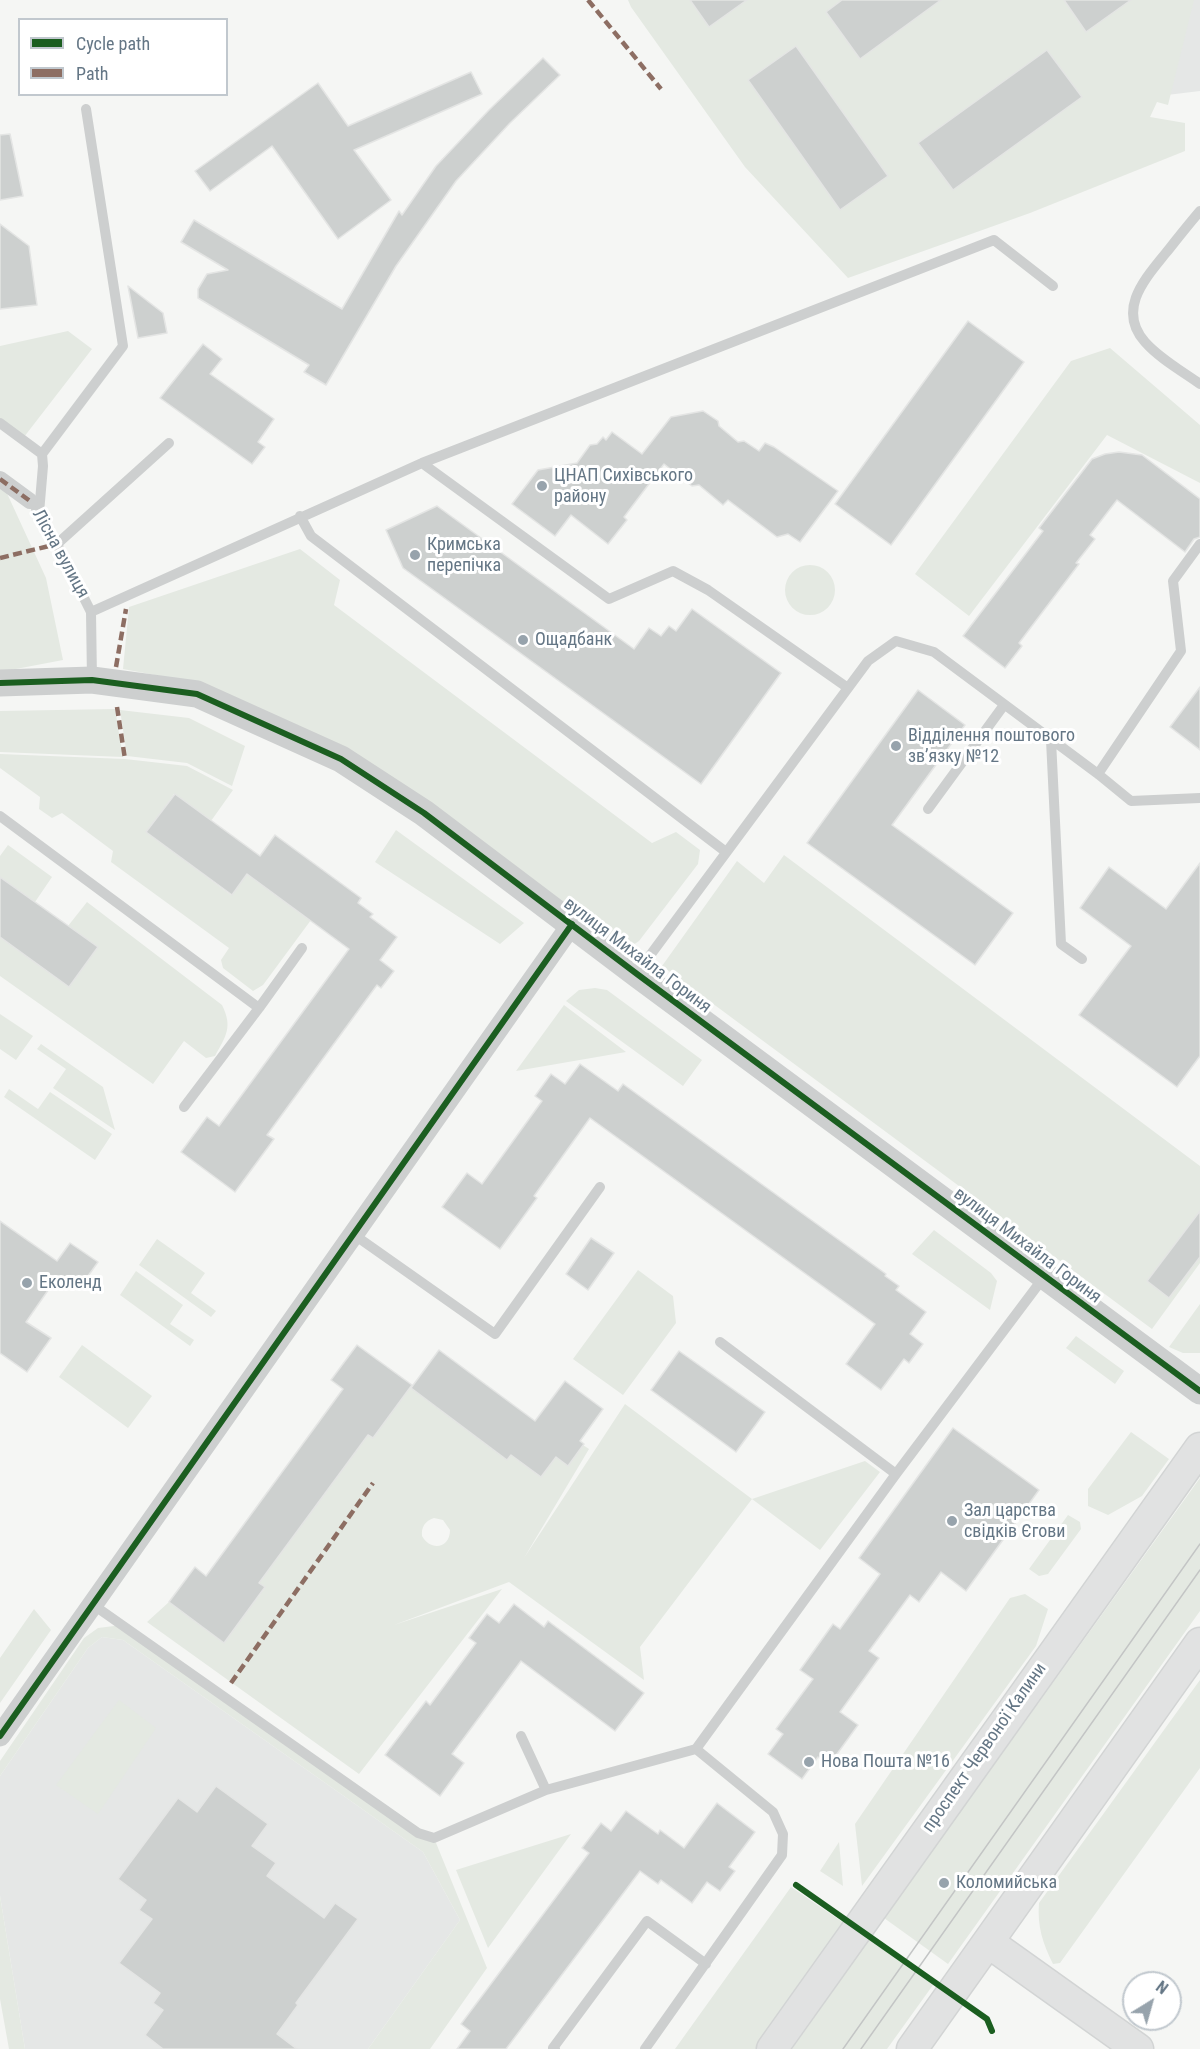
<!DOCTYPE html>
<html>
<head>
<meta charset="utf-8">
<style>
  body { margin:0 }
  #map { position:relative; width:1200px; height:2049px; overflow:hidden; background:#f5f6f4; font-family:"Roboto Condensed",sans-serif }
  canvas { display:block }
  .legend { position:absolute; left:18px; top:18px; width:210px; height:78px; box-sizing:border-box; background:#fff; border:2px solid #c1c8ce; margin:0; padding:8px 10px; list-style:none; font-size:18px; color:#647685 }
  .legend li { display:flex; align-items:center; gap:12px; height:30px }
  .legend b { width:30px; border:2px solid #c1c8ce }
  .north { position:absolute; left:1122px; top:1971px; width:60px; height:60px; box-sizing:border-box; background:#fff; border:2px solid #c1c8ce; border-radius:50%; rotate:37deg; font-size:16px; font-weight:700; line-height:24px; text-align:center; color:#647685 }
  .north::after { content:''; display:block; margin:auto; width:21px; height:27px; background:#97a3ac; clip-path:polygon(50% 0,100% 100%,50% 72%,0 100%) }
</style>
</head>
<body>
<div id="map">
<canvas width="1200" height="2049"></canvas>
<ul class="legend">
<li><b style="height:8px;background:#1b5e20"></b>Cycle path</li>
<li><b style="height:8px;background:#8d6e63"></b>Path</li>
</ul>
<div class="north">N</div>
</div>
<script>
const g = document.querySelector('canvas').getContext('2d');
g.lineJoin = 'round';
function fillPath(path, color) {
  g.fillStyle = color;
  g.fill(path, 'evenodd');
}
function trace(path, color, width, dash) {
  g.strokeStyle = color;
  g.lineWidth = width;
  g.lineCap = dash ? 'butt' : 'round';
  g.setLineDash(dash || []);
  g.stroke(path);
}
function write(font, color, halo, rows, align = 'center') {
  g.font = font + ' "Roboto Condensed",sans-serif';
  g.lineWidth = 6;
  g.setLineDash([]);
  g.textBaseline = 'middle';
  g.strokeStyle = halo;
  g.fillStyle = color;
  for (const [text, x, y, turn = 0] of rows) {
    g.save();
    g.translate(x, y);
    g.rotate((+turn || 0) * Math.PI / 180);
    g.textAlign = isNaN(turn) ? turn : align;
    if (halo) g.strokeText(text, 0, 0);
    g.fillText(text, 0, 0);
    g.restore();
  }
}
const built = new Path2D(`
  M1192,0H1200V91L1167,95Z
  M102,1637L123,1640L423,1852L460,1920L368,2049H25L0,1896V1776L88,1648Z`);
const green = new Path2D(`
  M628,0H1194L1168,105L1157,102L1150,117L1185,123V151L1030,213L848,278L745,167L631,7Z
  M68,331L92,349L24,437L0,419V346Z
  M1110,348L1200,425V483L1107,435L969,616L915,574L1071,361Z
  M0,485L5,489L46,578L63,660L0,672Z
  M300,549L340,580L334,605L652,843L676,832L700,850L698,864L639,941L630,947L621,945L192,682L123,669L129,607Z
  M785 590a25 25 0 1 1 50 0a25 25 0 1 1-50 0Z
  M115,709L123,757L0,752V711Z
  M120,710L189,718L245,746L232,786L187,763L127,756Z
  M0,754L125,759L187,766L233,790L211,821L174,794L147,832L231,895L247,874L311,920L263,985L253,991L223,968L221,960L229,948L111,862L113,851L62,813L52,818L39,809L40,797L0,768Z
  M396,830L524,923L500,944L375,862Z
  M8,845L52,877L35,902L0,877V856Z
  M784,855L1200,1166V1263L1152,1329L662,966L737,861L764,883Z
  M87,902L222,1005C233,1027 226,1036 215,1056L206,1058L184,1041L153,1084L0,976V937L69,987L98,947L68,926Z
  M595,988L607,990L702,1060L683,1086L566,1001L579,990Z
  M564,1005L626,1052L516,1071Z
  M0,1014L33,1036L16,1060L0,1049Z
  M41,1044L103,1087L115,1130L53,1088L66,1069L37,1049Z
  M9,1089L38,1109L50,1092L112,1134L95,1160L4,1097Z
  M934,1230L991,1273L997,1281L990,1310L912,1254Z
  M157,1239L205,1273L191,1293L216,1311L211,1317L139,1265Z
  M638,1270L673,1296L676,1323L623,1395L573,1359Z
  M136,1271L183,1305L170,1324L194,1340L190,1346L120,1295Z
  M1200,1304V1353H1183L1169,1347Z
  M1076,1336L1124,1371L1115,1384L1066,1348Z
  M82,1345L152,1396L128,1428L59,1377Z
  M412,1385L411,1388L507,1459L511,1455L541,1477L556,1457L568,1466L583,1445L589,1449L524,1558L625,1404L752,1499L865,1461L880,1472L820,1550L752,1499L640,1647L644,1680L509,1582L394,1625L502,1589L359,1774L147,1622L169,1602L224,1642L265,1588L259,1583L368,1435L373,1438ZM434,1518L443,1520L450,1530C450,1549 430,1551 422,1536C421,1527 425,1521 434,1518Z
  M1131,1432L1169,1459L1142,1496L1108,1515L1088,1506V1489Z
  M1200,1478V1611L948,1964L884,1918Z
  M1068,1515L1080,1522L1081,1529L1048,1574L1039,1576L1029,1569Z
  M1025,1594L1048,1609L1036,1646L862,1886L855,1824L1010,1598Z
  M34,1609L51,1630L0,1703V1658Z
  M122,1625L434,1838L487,1968L430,2049H368L460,1920L423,1852L123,1640L102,1637L88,1648L0,1776V1761L84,1638L98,1628Z
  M1200,1680V1768L1060,1963L1053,1964C1043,1944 1037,1926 1039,1903Z
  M119,1700L156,1728L98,1814L56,1785Z
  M571,1834L488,1948L456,1870Z
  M839,1842L843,1886L820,1871Z
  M791,1887L844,1923L756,2049H675Z
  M0,1896L25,2049H9L0,1999Z
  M869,1940L933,1985L887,2049H792Z`);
const building = new Path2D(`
  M690,0H747L709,27Z
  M842,0H941L860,59L826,12Z
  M1064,0H1131L1086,32Z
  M796,46L888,176L840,210L748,80Z
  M1047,50L1082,97L953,190L918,143Z
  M543,58L560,75L510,123L456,181L396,266L326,385L304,372L309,365L198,298V289L207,274L228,270L181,242L194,220L342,309L399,211L402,215L436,166L489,110Z
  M471,72L482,94L354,150L391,200L338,239L272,146L210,191L195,171L318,83L348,126Z
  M10,134L23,196L0,200V135Z
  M0,224L29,246L37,305L0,309Z
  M128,286L163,313L167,333L138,338Z
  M968,321L1024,362L891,545L835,504Z
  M203,344L222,359L210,374L274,419L258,442L265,447L252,464L160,398Z
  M703,411L718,421L719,426L738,442L744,441L759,451L765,443L774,447L838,491L800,542L788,534L777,537L728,500L723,505L699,485L692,486L664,464L624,517L627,520L608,544L571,515L555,536L512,504L538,470L577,463L590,445L597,444L603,437L606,440L612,432L642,454L671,417Z
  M1119,452L1142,455L1200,499V537L1194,539L1185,552L1117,500L1090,535L1095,539L1076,563L1079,564L1019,643L1022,646L1005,668L963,636L1043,531L1039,528L1092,459L1105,454Z
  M437,506L634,649L649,628L661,636L669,626L676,631L692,609L781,673L701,784L403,568L386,530Z
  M1200,687V750L1170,727Z
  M918,690L965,725L892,825L1013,913L975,965L807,843Z
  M175,794L260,856L275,835L361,898L358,903L373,914L370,917L397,937L380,960L394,971L381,988L377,985L267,1135L274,1139L235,1192L181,1152L207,1117L219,1126L349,949L247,874L232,895L146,832Z
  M1200,863V1056L1177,1087L1079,1015L1131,946L1080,908L1109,867L1166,909Z
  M0,877L98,947L69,987L0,937Z
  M580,1064L618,1091L623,1084L886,1274L885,1276L899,1286L896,1290L926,1312L910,1334L923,1344L909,1363L904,1359L881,1390L846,1364L875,1324L590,1118L534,1196L537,1198L500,1249L442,1207L467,1173L482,1184L542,1101L535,1096L551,1074L565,1084Z
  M1200,1211V1257L1169,1298L1147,1281Z
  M0,1221L57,1261L70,1243L98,1262L78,1290L58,1276L26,1322L51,1338L27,1372L0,1353Z
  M591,1238L614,1253L588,1290L566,1274Z
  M357,1345L412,1385L373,1438L368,1435L259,1583L265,1587L224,1643L169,1602L195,1567L206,1576L343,1389L331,1380Z
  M439,1350L535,1421L565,1381L603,1409L580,1441L584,1444L568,1466L556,1457L541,1477L511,1455L507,1460L411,1388Z
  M679,1351L765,1412L736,1452L651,1390Z
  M953,1428L1039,1490L966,1591L941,1572L919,1602L910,1595L869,1651L879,1658L840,1712L858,1725L829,1765L818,1757L802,1779L768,1754L783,1734L776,1729L813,1679L800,1670L833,1624L840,1629L880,1574L859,1558Z
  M514,1604L544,1627L548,1621L644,1693L615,1731L521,1661L452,1754L464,1763L440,1796L385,1755L426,1701L430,1705L476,1643L469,1638L487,1614L499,1623Z
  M216,1786L268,1824L252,1846L276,1863L267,1876L324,1918L335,1903L358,1919L296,2003L298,2005L277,2034L297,2049H163L145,2035L163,2010L153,2003L160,1993L119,1963L152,1919L139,1910L146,1900L118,1879L178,1798L197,1812Z
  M717,1803L755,1832L729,1867L735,1871L720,1891L707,1882L692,1903L661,1880L658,1884L640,1871L506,2049H457L470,2031L461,2024L589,1853L582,1848L601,1823L611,1831L626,1811L658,1834L660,1830L684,1848Z`);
const service = new Path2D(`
  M1200,211C1188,225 1177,239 1165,254C1144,280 1117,310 1145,342C1160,359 1182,371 1200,384
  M0,423L42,454
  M422,463L609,599L673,571L708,590L848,688
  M36,509L57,544L91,612L92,680
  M39,513L43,466L42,454L123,346L86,109
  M300,516L311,536L726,852
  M57,544L169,443
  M91,612L422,463L994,240L1053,286
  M1051,740L1061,944L1082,959
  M1098,774L1181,651L1173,581L1200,544
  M928,809L1004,705
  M0,816L259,1008L184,1107
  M637,973L868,661L896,641L934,652L1098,774L1131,801L1200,798
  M259,1008L302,948
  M353,1234L495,1334L600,1187
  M720,1342L896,1474
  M92,1604L418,1833L434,1838L546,1790L696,1749L896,1474L1044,1277
  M521,1736L546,1790
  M555,2049L553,2048L647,1921L706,1964
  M645,2049L782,1855L783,1834L773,1812L696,1749`);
const pedestrian = new Path2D(`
  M0,479L30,501`);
const minor = new Path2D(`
  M0,1736L572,924`);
const tertiary = new Path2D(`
  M0,683L92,680L197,694L341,759L424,813L637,974L1200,1391`);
const secondary = new Path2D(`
  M988,1942L1138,2049
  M772,2049L1200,1448
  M912,2049L1200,1643`);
const tram = new Path2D(`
  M843,2049L1200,1544
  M861,2049L1200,1570`);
const quiet = new Path2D(`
  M588,0L661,89
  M0,479L30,501
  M0,558L57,544
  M116,667L126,609
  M117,707L125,759
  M231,1683L373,1483`);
const cycleway = new Path2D(`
  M0,683L92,680L197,694L341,759L424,813L637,974L1200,1391
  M0,1736L572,924
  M796,1885L987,2019L992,2031`);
const markers = [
  [542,486,6,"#97a3ac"],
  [415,555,6,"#97a3ac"],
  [523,640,6,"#97a3ac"],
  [896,746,6,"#97a3ac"],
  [27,1283,6,"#97a3ac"],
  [952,1521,6,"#97a3ac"],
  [809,1762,6,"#97a3ac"],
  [944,1883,6,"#97a3ac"]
];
const poiNames = [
  ["ЦНАП Сихівського",554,476],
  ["району",554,497],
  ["Кримська",427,545],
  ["перепічка",427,566],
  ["Ощадбанк",535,640],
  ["Відділення поштового",908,736],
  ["зв’язку №12",908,757],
  ["Еколенд",39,1283],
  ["Зал царства",964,1511],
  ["свідків Єгови",964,1532],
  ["Нова Пошта №16",821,1762],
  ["Коломийська",956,1883]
];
const streetNames = [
  ["Лісна вулиця",60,554,61],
  ["вулиця Михайла Гориня",637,956,37],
  ["вулиця Михайла Гориня",1027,1246,37],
  ["проспект Червоної Калини",985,1748,-55]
];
fillPath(built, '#e5e7e6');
fillPath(green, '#e4e9e2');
fillPath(building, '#cdd0cf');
trace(building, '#e4e5e4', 1.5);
trace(secondary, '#d2d4d4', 33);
trace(service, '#cdcfcf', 10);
trace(pedestrian, '#cdcfcf', 16);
trace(minor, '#cdcfcf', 21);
trace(tertiary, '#cdcfcf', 27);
trace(secondary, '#e1e2e2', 30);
trace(tram, '#c3c5c5', 1.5);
trace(quiet, '#8d6e63', 4.5, [9, 4.5]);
trace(cycleway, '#1b5e20', 6);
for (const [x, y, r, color] of markers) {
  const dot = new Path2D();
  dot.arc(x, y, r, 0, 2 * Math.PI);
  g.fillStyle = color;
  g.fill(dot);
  trace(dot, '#fff', 2);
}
write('18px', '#647685', '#fff', poiNames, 'left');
write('18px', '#647685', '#fff', streetNames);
</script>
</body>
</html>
